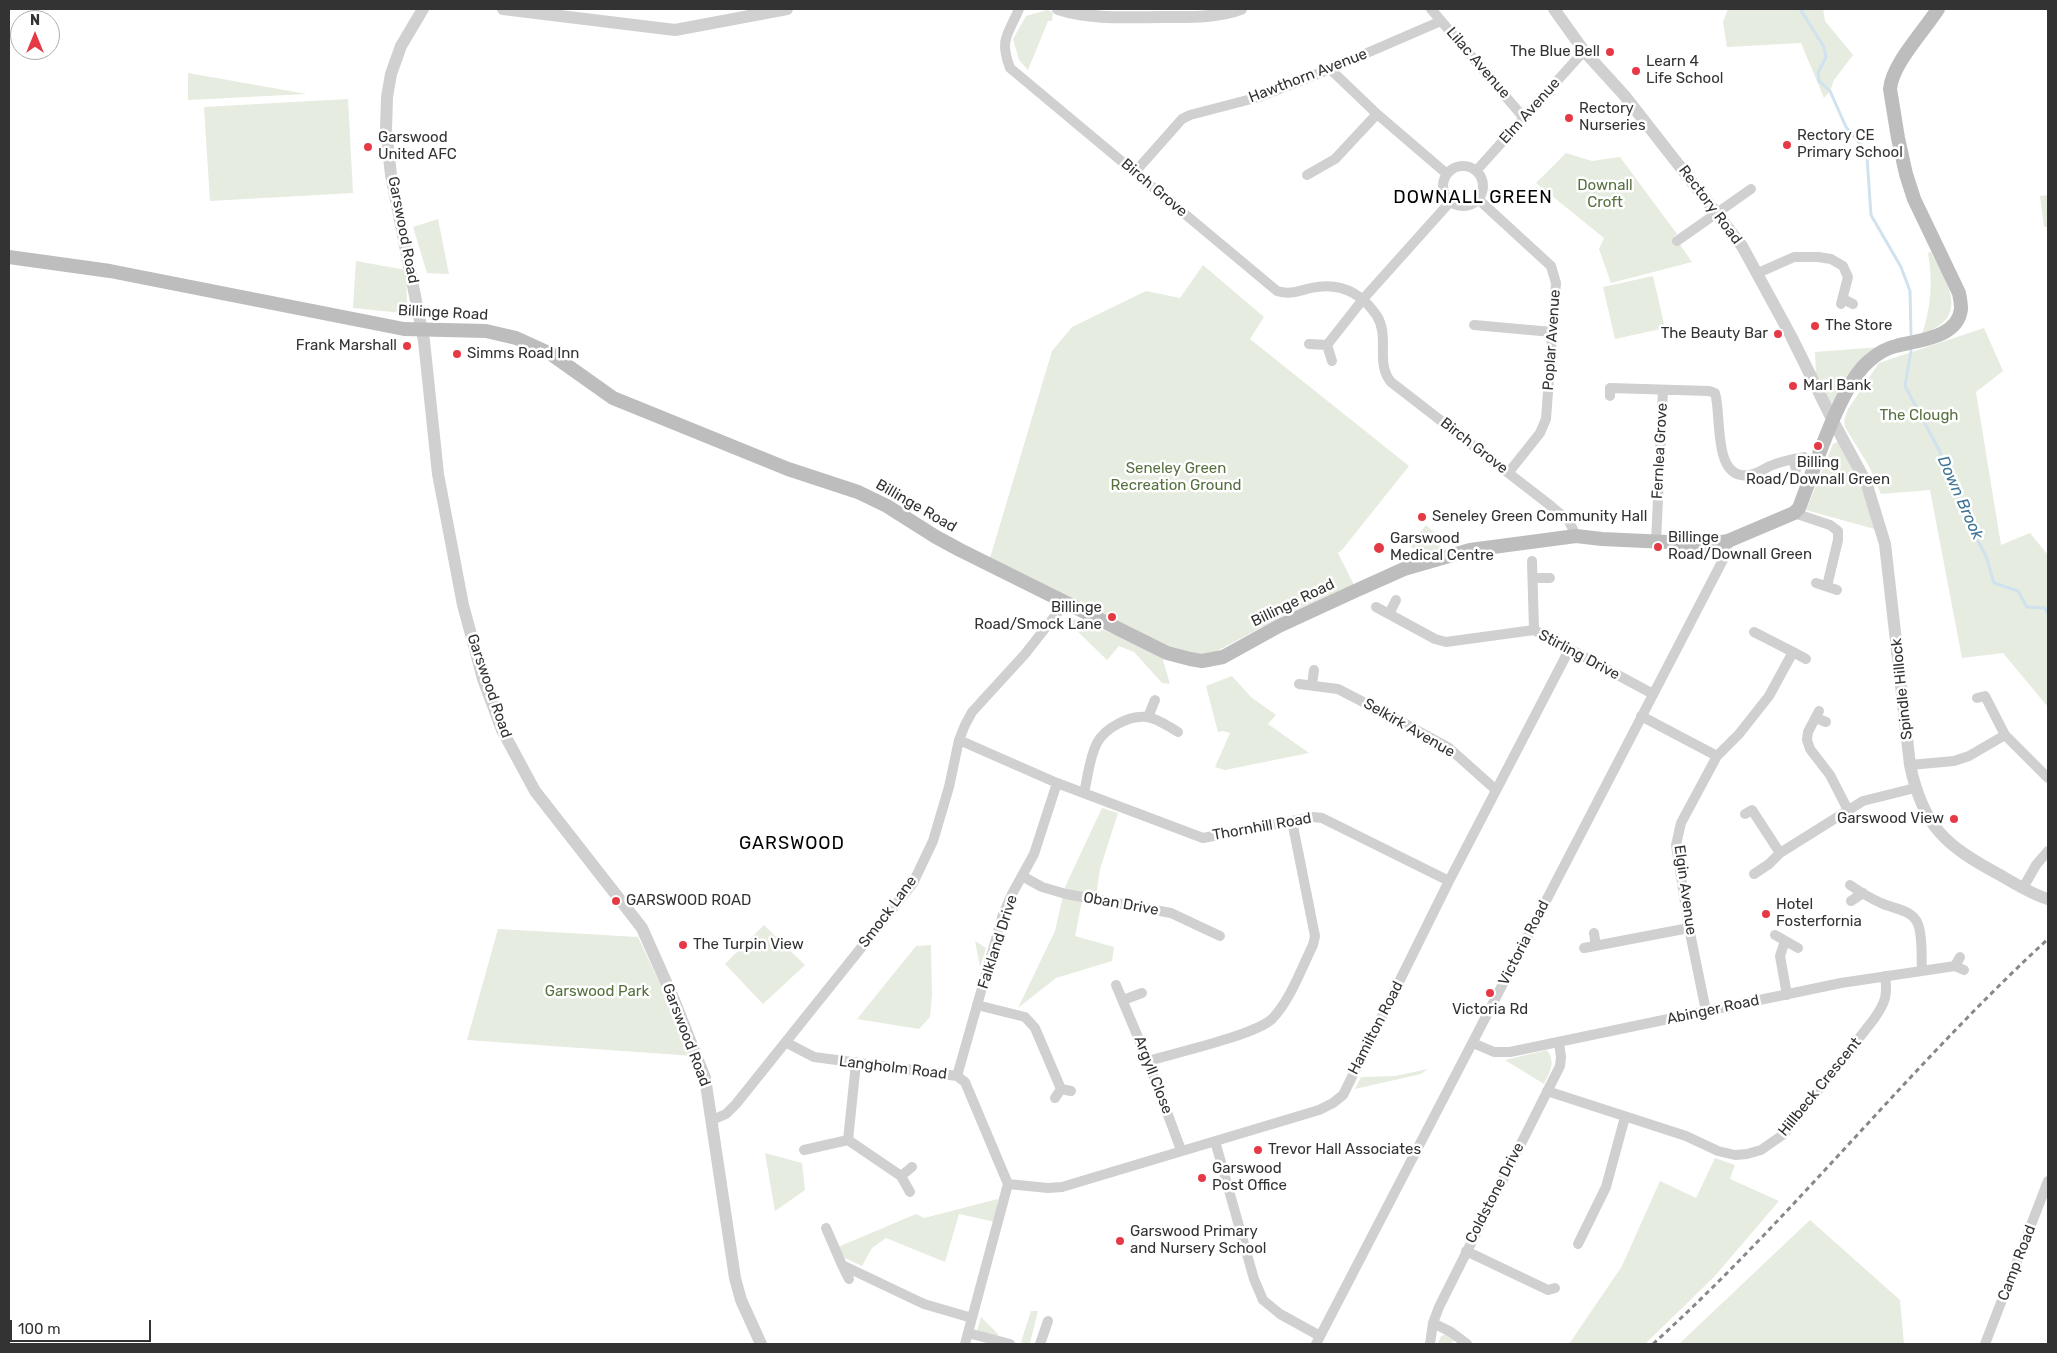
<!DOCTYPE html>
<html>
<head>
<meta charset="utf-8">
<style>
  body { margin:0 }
  #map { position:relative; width:2057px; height:1353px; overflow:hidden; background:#fff; font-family:Rubik,sans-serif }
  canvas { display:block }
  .frame { position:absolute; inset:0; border:10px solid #333; pointer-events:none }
  .north { position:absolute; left:10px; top:10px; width:50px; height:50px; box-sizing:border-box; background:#fff; border:1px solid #adadad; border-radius:50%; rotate:0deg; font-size:14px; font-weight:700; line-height:20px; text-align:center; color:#333 }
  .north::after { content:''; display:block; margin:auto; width:18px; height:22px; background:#e63946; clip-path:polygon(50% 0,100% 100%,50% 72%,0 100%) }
  .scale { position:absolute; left:10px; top:1320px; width:141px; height:22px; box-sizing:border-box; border:2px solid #333; border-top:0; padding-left:6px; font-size:15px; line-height:18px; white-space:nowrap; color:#333; -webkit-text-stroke:4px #fff; paint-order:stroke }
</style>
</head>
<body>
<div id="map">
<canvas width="2057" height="1353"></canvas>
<div class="frame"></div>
<div class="north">N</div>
<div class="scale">100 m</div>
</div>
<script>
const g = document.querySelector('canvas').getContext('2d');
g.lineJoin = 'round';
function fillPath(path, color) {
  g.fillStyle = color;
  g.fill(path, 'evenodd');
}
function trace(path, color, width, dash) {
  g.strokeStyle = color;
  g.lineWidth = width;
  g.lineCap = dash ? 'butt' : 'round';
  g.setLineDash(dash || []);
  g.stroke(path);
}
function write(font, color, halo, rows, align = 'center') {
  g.font = font + ' Rubik,sans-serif';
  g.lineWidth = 5;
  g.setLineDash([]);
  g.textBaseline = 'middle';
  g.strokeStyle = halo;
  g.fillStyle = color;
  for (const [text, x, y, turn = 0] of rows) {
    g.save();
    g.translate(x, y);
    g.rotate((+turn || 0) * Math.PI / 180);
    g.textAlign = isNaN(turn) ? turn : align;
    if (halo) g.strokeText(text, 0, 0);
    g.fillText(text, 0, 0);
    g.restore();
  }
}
const green = new Path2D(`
  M1728,9H1823L1825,21L1853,55L1834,80L1830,91L1824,98L1801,43L1727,47L1723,22Z
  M1047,10L1053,12L1052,21H1048L1028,70L1019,60L1013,39L1026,16Z
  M188,73L307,94L188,100Z
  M348,99L353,193L210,201L204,107Z
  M1566,153L1592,161L1620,157L1677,234L1674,236L1692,262L1611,283L1599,249L1604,238L1536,183Z
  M2048,195V227H2044L2040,196Z
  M438,219L449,274L427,273L413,227Z
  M1931,252C1948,285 1971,317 1922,334C1931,308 1933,281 1928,253Z
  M356,261L406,270L407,305L406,311L402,313L353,308Z
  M1203,265L1264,317L1250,339L1409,466L1342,550L1338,553L1354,585L1289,613L1217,651L1205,654L1178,651L990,558L1052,351L1072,327L1146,291L1180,298Z
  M1653,276L1665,328L1615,339L1603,287Z
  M1984,328L2003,371L1976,392L2001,545L2030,533L2048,555V707L2003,653L1962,658L1930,490L1881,494L1870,468L1845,427L1844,421L1848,409L1879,363Z
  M1881,347L1832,409L1816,375L1815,352Z
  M1839,441L1853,466L1878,530L1806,510L1833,444Z
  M1426,525L1437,535L1441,549L1422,555L1410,546Z
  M1074,619L1124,638L1162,657L1170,684L1162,683L1134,652L1119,646L1107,660L1071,625Z
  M1232,676L1251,697L1276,715L1268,724L1309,753L1225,770L1215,767L1230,733L1223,731L1218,732L1206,686Z
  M1102,808L1118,813L1100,869L1095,903L1082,901L1075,936L1114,947L1112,961L1056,978L1018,1008L1055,931L1065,887Z
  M764,925L805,965L763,1004L725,964Z
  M498,929L638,937L694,1056L467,1040Z
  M975,941L986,948L980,967Z
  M931,945L932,995L930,1017L919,1029L857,1019L916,946Z
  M1547,1050C1556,1062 1550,1072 1544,1084L1505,1060Z
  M1428,1069L1421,1074L1355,1089L1361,1077L1395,1076Z
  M765,1153L802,1163L805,1190L775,1211Z
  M1715,1158L1735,1165L1730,1179L1779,1201L1714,1277L1645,1344H1569L1622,1266L1660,1181L1696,1198Z
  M998,1199L995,1222L959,1214L945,1262L886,1238L872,1248L862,1266L845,1258L838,1247L916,1214L924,1218Z
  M1810,1220L1900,1300L1904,1344H1679Z
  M1031,1311H1038L1030,1343L1028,1344L1021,1342Z
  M981,1317L999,1335L995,1337L977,1331Z
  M1450,1333L1457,1339L1449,1344H1438L1441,1336Z`);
const stream = new Path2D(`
  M1800,9L1824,47L1826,57L1818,73L1819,81L1830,91L1846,127L1861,145L1867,157L1871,215L1901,267L1910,291L1911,334
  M1911,351L1905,386L1939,450L1966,519L1986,556L1994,583L2018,591L2027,607L2045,608L2048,614`);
const minor = new Path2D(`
  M1019,9C1008,35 999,39 1010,68L1277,291C1290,295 1298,291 1311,288C1339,282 1361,292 1377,316C1390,337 1375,363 1391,382L1551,506L1569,521L1576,536
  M1431,9L1524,118
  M1330,69L1377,114L1447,174
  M1443 186a20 20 0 1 1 40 0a20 20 0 1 1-40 0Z
  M1476,171L1584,51
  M1135,172L1182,119L1190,115L1259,97L1330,69L1441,21
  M1307,175L1335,159L1377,114
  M1478,199L1551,266L1556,283L1546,419L1540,433L1509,472
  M1677,241L1751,189
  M1758,273L1794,257H1818L1831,259L1843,266L1848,277L1841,304
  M1843,299L1853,304
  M1474,325L1552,332
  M1309,344L1327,345L1332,361
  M1327,345L1364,298L1450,202
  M1610,396V388L1709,391L1715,393C1722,414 1712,481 1749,475C1757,474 1764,469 1770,466C1781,461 1793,459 1804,457
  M1793,459L1796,470
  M1794,513L1830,525L1838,531V540L1827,586
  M1656,542L1663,390
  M1532,561L1534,630
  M1533,578H1550
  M1816,583L1837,590
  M1376,607L1435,639L1446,642L1534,630L1653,694
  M1389,614L1396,600
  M1793,652L1806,659
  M1299,684L1338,689L1398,720L1449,748L1496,790
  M1312,685L1314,670
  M1977,698L1985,696L2005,735L2048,778
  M1819,711L1808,732L1807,740L1810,749L1830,775L1848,810
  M1641,716L1717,756
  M1148,717L1155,700
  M1816,718L1826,722
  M959,740L1057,783L1203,838L1313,817L1322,818L1449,881
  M1910,765L1954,761L1969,756L2005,735
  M1084,793C1088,777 1089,758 1097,743C1105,728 1129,715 1147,717C1157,718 1169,727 1178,732
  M1745,814L1752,810L1780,853
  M1754,874L1769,864L1780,853L1863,801L1915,788
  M1022,876L1042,887L1066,894L1171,913L1220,936
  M1850,885C1860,892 1870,898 1881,903C1893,909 1912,909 1918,924C1923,937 1921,956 1922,971
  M2023,888L2036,865L2048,851
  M1851,901L1863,893
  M1594,933L1596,946
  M1775,935L1798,948
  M1785,941L1780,956L1787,995
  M1584,948L1689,928
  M1960,957L1955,966L1964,970
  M1116,985L1148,1061L1181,1150
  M1123,1000L1142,993
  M977,1005L1025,1017L1035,1028L1061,1089
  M1706,1011L1689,928L1676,845L1681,823L1717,756L1739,734L1769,696L1793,652L1754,632
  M787,1043L814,1057L957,1076L965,1082L1008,1184L965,1344
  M1473,1043L1494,1052H1510L1841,983L1955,966
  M1148,1061C1175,1053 1255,1035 1272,1019C1290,1001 1302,967 1313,945L1315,936L1292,821
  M856,1063L848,1140L901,1176L910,1192
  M957,1076L1003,914L1012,894L1034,854L1057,783
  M1547,1091L1686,1136L1718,1151L1735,1155L1747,1154L1761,1150L1784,1134L1874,1019C1885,1003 1888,996 1885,976
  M1055,1098L1061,1089L1071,1091
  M712,1120L726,1114L736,1104L913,883L933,841L949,787L959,740L965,725L972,712L1025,654L1065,603
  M1215,1141L1254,1279L1263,1300L1280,1314L1320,1336
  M804,1150L848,1140
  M901,1176L912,1167
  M1008,1184L1048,1188L1062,1187L1319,1110L1333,1103L1343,1095L1449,881L1569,650
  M826,1228L842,1265L924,1304L972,1318
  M1578,1244L1606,1187L1625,1117
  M1466,1251L1548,1290L1555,1288
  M842,1265L849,1279
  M1433,1323L1451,1332L1467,1344
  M968,1333L1010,1344
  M1040,1344L1048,1321
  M1316,1344L1726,554L1728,541
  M1430,1344L1433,1323L1439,1307L1560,1066L1561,1057L1559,1043
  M1985,1344L2048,1181`);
const tertiary = new Path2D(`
  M423,9L401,46L391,74L387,97L386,130L391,175L424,341L438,474L463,605L483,679L502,730L535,791L642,928L674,1000L705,1078L735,1278L741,1300L761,1344
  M503,9L675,30L787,9
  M1058,9C1092,20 1129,17 1165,17C1190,17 1217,18 1241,9
  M1554,9L1584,51L1624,95L1742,246L1791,336L1833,421L1866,482L1885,544L1910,765C1923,827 1946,846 2000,875C2016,884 2031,894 2048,899`);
const secondary = new Path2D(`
  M9,257L110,271L404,329L486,331L516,338L551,354L613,398L788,469L858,492L887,506L936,537L960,550L1149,644L1167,653L1190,659L1202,661L1223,657L1279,626L1355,591L1404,569L1470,550L1576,536L1602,539L1710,544L1728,541L1794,513L1799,508C1814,470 1840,385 1869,361C1877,354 1886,348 1896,346C1918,340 1958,338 1961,309C1961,304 1960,298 1959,293L1914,199L1906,174L1898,138L1890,89C1892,64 1924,31 1938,9`);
const rail = new Path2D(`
  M1653,1344C1793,1217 1909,1067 2048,939`);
const markers = [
  [1610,52,5,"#e63946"],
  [1636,71,5,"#e63946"],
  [1569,118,5,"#e63946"],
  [1787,145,5,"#e63946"],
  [368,147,5,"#e63946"],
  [1815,326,5,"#e63946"],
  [1778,334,5,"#e63946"],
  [407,346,5,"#e63946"],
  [457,354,5,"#e63946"],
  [1793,386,5,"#e63946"],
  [1818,446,5,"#e63946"],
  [1422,517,5,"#e63946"],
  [1658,547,5,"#e63946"],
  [1379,548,6,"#e63946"],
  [1112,617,5,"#e63946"],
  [1954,819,5,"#e63946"],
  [616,901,5,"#e63946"],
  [1766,914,5,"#e63946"],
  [683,945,5,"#e63946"],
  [1490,993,5,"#e63946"],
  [1258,1150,5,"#e63946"],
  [1202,1178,5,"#e63946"],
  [1120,1241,5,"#e63946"]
];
const poiNames = [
  ["The Blue Bell",1600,52,"right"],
  ["Learn 4",1646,62],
  ["Life School",1646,79],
  ["Rectory",1579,109],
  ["Nurseries",1579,126],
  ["Rectory CE",1797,136],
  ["Primary School",1797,153],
  ["Garswood",378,138],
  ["United AFC",378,155],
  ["The Store",1825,326],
  ["The Beauty Bar",1768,334,"right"],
  ["Frank Marshall",397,346,"right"],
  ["Simms Road Inn",467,354],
  ["Marl Bank",1803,386],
  ["Billing",1818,463,"center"],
  ["Road/Downall Green",1818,480,"center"],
  ["Seneley Green Community Hall",1432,517],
  ["Billinge",1668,538],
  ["Road/Downall Green",1668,555],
  ["Garswood",1390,539],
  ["Medical Centre",1390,556],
  ["Billinge",1102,608,"right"],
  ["Road/Smock Lane",1102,625,"right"],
  ["Garswood View",1944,819,"right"],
  ["GARSWOOD ROAD",626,901],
  ["Hotel",1776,905],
  ["Fosterfornia",1776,922],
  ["The Turpin View",693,945],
  ["Victoria Rd",1490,1010,"center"],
  ["Trevor Hall Associates",1268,1150],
  ["Garswood",1212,1169],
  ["Post Office",1212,1186],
  ["Garswood Primary",1130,1232],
  ["and Nursery School",1130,1249]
];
const streetNames = [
  ["Lilac Avenue",1478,63,49],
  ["Hawthorn Avenue",1308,76,-21],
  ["Elm Avenue",1530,111,-48],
  ["Birch Grove",1154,188,40],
  ["Rectory Road",1710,205,53],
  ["Garswood Road",403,230,79],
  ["Billinge Road",443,313,3],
  ["Poplar Avenue",1552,340,-86],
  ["Birch Grove",1474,446,38],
  ["Fernlea Grove",1660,451,-87],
  ["Billinge Road",916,506,30],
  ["Billinge Road",1293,603,-26],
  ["Stirling Drive",1579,655,28],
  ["Garswood Road",489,686,71],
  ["Spindle Hillock",1902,689,-96],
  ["Selkirk Avenue",1409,728,30],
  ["Thornhill Road",1262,827,-10],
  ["Elgin Avenue",1685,890,82],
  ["Oban Drive",1121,904,10],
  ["Smock Lane",888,912,-53],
  ["Falkland Drive",998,942,-72],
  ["Victoria Road",1524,943,-63],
  ["Abinger Road",1713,1010,-12],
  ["Hamilton Road",1376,1028,-63],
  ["Garswood Road",686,1035,69],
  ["Langholm Road",893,1068,7],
  ["Argyll Close",1153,1075,69],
  ["Hillbeck Crescent",1820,1087,-51],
  ["Coldstone Drive",1495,1193,-63],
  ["Camp Road",2017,1263,-69]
];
const parkNames = [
  ["Downall",1605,186],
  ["Croft",1605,203],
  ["The Clough",1919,416],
  ["Seneley Green",1176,469],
  ["Recreation Ground",1176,486],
  ["Garswood Park",597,992]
];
const waterNames = [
  ["Down Brook",1960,498,66]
];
const quarterNames = [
  ["DOWNALL GREEN",1473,198],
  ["GARSWOOD",792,844]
];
fillPath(green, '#e6ecdf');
trace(stream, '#cfe2ee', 3);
trace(minor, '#d0d0d0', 10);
trace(tertiary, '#d0d0d0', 12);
trace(secondary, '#bdbdbd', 14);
trace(rail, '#888', 3, [5, 4]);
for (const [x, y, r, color] of markers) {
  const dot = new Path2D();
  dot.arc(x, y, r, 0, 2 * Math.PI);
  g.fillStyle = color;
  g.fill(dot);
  trace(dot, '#fff', 2);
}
write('15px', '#333', '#fff', poiNames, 'left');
write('15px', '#333', '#fff', streetNames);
write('15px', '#56703f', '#fff', parkNames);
write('italic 16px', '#3f7597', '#fff', waterNames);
g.letterSpacing = '1px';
write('18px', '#000', '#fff', quarterNames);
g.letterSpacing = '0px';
</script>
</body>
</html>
